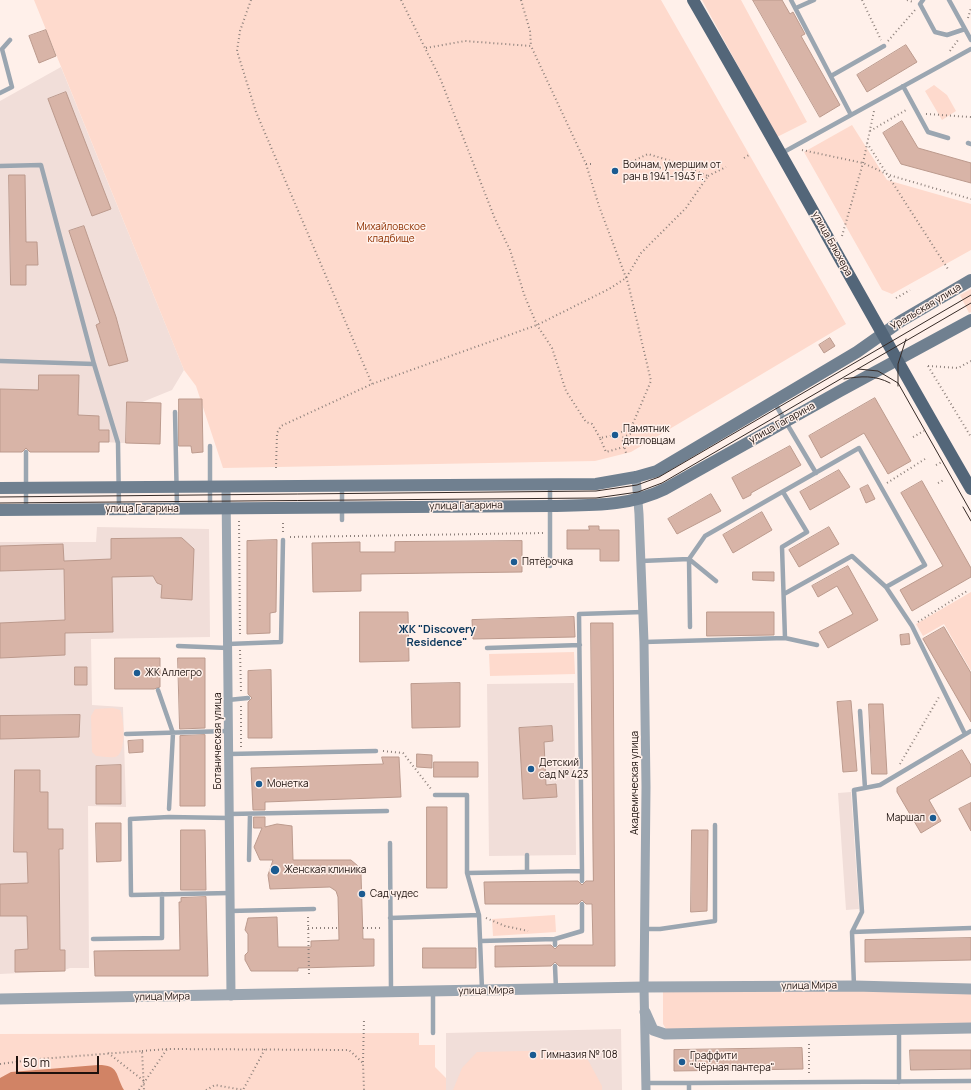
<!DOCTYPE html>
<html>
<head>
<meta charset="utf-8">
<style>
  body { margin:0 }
  #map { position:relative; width:971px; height:1090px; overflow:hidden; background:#fff0ea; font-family:Manrope,sans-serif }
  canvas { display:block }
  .scale { position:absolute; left:16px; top:1056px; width:83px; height:18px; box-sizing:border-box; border:2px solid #1d110d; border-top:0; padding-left:5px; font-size:12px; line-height:14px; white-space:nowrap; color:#1d110d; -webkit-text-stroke:3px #fff0ea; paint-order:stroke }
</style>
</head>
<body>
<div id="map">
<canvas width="971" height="1090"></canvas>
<div class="scale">50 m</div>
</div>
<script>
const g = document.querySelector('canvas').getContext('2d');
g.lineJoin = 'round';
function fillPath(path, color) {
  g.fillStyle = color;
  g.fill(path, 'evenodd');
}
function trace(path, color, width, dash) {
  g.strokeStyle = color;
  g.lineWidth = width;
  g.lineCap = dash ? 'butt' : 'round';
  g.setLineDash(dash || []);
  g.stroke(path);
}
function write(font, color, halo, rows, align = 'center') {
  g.font = font + ' Manrope,sans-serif';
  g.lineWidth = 3;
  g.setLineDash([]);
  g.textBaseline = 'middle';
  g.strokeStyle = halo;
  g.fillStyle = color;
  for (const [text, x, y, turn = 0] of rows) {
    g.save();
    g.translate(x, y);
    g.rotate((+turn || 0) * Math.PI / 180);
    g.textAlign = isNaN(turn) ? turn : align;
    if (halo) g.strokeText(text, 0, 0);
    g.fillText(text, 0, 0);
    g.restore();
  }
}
const built = new Path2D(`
  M61,67L184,370L172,390L140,403H127L126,443L100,442L99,452H0V101Z
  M97,527L209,529L210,637L91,639L92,705L123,707L126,807L88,806L89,968H70L62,971L0,974V542H96Z
  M574,683L576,855L489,856L487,684Z
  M851,792L859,909L846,910L838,793Z
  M621,1029L622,1090H446V1033Z`);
const green = new Path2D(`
  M34,0H661L846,324L631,452L595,461L223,468L196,386L184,370Z
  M702,0H741L807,122L777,137Z
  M934,85L947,95L956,111L942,120L925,91Z
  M852,125L887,180L971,204V250L892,294L882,290L804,152Z
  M971,289V312L969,313L960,295Z
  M971,592V671L944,624L923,636L916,624Z
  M574,652L575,674L490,676L489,654Z
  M113,708L120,710C124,718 127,755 115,757C109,758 102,756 96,756L92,752L91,716L95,709Z
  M555,915L556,932L493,936L492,919Z
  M663,988L971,989V1028L669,1034L663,1024Z
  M419,1033V1045H435V1067L446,1078V1090H0V1034Z
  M569,1050L588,1060L602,1086V1090H453L462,1068L477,1052Z`);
const water = new Path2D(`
  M98,1065C120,1065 115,1075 124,1090H0V1078L11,1072Z`);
const building = new Path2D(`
  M753,0H782L790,14L793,12L805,34L801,36L840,105L820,117Z
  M46,30L56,56L39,63L29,36Z
  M906,45L917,62L867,92L857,75Z
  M66,92L111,209L92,216L48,99Z
  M902,121L918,148L971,163V183L901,164L883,133Z
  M9,175H25L26,242H37L38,265H26V285H11Z
  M84,226L116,317L128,361L109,366L96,325L100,323L69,231Z
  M830,338L835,346L824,353L819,345Z
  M39,375H79L78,415L99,416V430H109V442H99V452H30L26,448L22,452H0V389L38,390Z
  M875,398L911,461L888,474L864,433L821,458L809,436Z
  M179,399H202L203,452L192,453L191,446H179Z
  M127,402L161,403L160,444L126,443Z
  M790,446L801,465L751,493V495L743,499L732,478Z
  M839,470L850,487L810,510L800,492Z
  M922,481L971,568V577L912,611L900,590L943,566L901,493Z
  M868,485L875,499L866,503L860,489Z
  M711,494L721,511L677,534L668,519Z
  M762,512L772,530L733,553L723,535Z
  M589,526H599V530H619V561H600V549H567V530H589Z
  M829,527L839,544L799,567L789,550Z
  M182,538L194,549L192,600L161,598L162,585L157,583L153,576L112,577L113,632L65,633V655L0,658V623L65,620L64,569L0,571V546L63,544L64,561L111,559V539Z
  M277,540L276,612L270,613V633L247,634V541Z
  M522,541V572L361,574V591L313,592L312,543L360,542V552H395V542Z
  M848,566L878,620L828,648L819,632L853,614L837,586L818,597L812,586Z
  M753,572H774V581L753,580Z
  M360,612H408L409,661L360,662Z
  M707,612H774V635L707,636Z
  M574,617L575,637L473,639L472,620Z
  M591,623H613L615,966H559L555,962L551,966L495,967V946L551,945L555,949L559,945H593L592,904H586L582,900L578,904H485L484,882L578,881L582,885L586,881H593Z
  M944,627L971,673V722L923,639Z
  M909,634L910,644L901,645L900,635Z
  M115,658H160V687L154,689H115Z
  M178,658H205V728L180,729Z
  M75,667H87V685H75Z
  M271,670L272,738H248V702L252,698L248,694V671Z
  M460,683V727L412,728L411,684Z
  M851,701L857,771L843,772L837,702Z
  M869,704H883L887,774H872Z
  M80,715L79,737L0,739V716Z
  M552,726L553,741L544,742L546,785L556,784L557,797L523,799L519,728Z
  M205,735V806H180V736Z
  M143,740V752L129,753L128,741Z
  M962,750L971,765V776L929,800L941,821L921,833L897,792V788Z
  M417,754L432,755V768L417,767Z
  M382,757H399L401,797L265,802V810H253L251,768L383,764Z
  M434,762H478V777H434Z
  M121,765V804H96V766Z
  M15,770H40V792H48V829H63V849H59L60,950H65V971L15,972V950L28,949L27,916H0V884L28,883L27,852H14Z
  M971,803V831L959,809Z
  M427,807H447V888H427Z
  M254,817H265V827L277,824L292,826L293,860H351L358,866L361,874L363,939H374V966L298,968V971H251L245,960V955L248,952V934L245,930L248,918L277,917L278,947H311V941L339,940L338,897L336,891L330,887L270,889L268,875L273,860H260L254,847L262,828H254Z
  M96,823H121V861L97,862Z
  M181,830H205L206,890H181Z
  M692,830H708L707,911L691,912Z
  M206,897L208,976H95L94,951L180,950L179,902H181V898Z
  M971,938V960L865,962V940Z
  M423,948H476V968H423Z
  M802,1048L803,1069L674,1071V1050Z
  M910,1050H971V1069L911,1070Z`);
const path = new Path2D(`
  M251,0L240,31L237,51L256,112L372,384
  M401,0L440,78L495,219L510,250L525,297L537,325L552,348L566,391L586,422L592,424L600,438
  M521,0L530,31L531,46
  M862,0L881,40
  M907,0L913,2
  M968,18L971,8
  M888,41L915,10
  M426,48L465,41L531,46L586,164L599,206L628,283L651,381L631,428
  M950,51L958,40
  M926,114L971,117
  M870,131L908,109
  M867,143L948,269
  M802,150L863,163L889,175L971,199
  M744,158L749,155
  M586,164H592
  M708,176L726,167
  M842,236L863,163L874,111
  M896,298L910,290
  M928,366L971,437
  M928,366L958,368L971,361
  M913,437L924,431
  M624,447L606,452L600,438L615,435L631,428L630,434L622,438L626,453
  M936,465L942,462
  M276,468L277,433L281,426L372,384L537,325L609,289L626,278L641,253L686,208L708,176L671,161L648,154L629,163
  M887,483L925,459
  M938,483L944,480
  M239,521L240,637
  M283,532V520
  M290,537L544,533
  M918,622L967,591
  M240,650L241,691
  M241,706V747
  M383,751L403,753L431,789
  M900,764L939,697
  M308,917L309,974
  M486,918L505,926L528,931
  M308,928H339
  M363,928H383
  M809,1044V1074
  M142,1051L167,1049L349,1050L363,1063L364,1090
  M108,1053L144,1081
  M363,1062L364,1019
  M0,1064L39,1059L142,1051L144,1090
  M139,1090L167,1049
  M206,1090L215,1085L243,1090L265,1049`);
const service = new Path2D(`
  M791,0L851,115
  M923,0L920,4L935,32L947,35L965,29
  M949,0L971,40
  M796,8L814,0
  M831,76L884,46
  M903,86L928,132L948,138
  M0,93L12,87L2,49L10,40
  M968,143L971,144
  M782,153L971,49
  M0,166L41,165L94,364L118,443L119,508
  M0,361L94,364
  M774,402L816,473
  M175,412L177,507
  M210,446V507
  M550,485V566
  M342,487V520
  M26,508V452
  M641,561L689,559L716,581
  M784,594L852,556L886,587
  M690,627L689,559L705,536L859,448L925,565L886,587L912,626L965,734
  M785,638L817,645
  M644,642L785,638L782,547L807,532L783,492
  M228,644L281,642L283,540
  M178,646L228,648
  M487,648L580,645
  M158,690L173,733L169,809
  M228,700L248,698
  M860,711L865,788
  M126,734L228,731
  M229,754L376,751
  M435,795H467V873L479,915L482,989
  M229,814L387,811
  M229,818L169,817L130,819L131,895L230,893
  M390,843L391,991
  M249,860L250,814
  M582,871L579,614L643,612
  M527,872V855
  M467,873L582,871V881
  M230,911L314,909
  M390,918L479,915
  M645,929H660L715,921V825
  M852,932L971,928
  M93,939L162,938V894
  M481,941L555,939
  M555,945V939L582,931V904
  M555,966L556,989
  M854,986L852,932L862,912L854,790L880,785L971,731
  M899,1029V1082
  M433,1033V992
  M646,1083H689V1090
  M689,1083L971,1081`);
const minor = new Path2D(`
  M636,477L639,514L644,642L646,787L644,987L646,1090
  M226,486L231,996`);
const tertiary = new Path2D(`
  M0,999L644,987L854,986L971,989
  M645,1012L653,1030L665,1034L971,1028`);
const secondary = new Path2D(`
  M0,488L596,484L636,477L657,471L857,352L901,321L971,280
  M0,510L550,506C590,505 628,507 665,489L840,391L971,320`);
const primary = new Path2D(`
  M693,0C787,162 877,327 971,489`);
const tram = new Path2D(`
  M858,369L878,371L898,383L971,512
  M844,379C861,376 875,375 890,383
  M898,386V364L906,339
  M0,497L596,491L637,485L659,477L971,295
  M0,503L596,498L638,492L662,483L971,303
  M963,507L971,521`);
const markers = [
  [615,171,4,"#1b5b91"],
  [615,435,4,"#1b5b91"],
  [514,562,4,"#1b5b91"],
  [137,673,4,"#1b5b91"],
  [531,769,4,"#1b5b91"],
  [259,784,4,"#1b5b91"],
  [933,818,4,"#1b5b91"],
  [275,870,5,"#1b5b91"],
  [362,894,4,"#1b5b91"],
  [533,1055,4,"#1b5b91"],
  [682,1062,4,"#1b5b91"]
];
const poiNames = [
  ["Воинам, умершим от",623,165],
  ["ран в 1941-1943 г.",623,177],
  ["Памятник",623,429],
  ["дятловцам",623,441],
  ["Пятёрочка",522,562],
  ["ЖК Аллегро",145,673],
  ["Детский",539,763],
  ["сад № 423",539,775],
  ["Монетка",267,784],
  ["Маршал",925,818,"right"],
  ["Женская клиника",284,870],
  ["Сад чудес",370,894],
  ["Гимназия № 108",541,1055],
  ["Граффити",690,1056],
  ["\"Чёрная пантера\"",690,1068]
];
const parkNames = [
  ["Михайловское",391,227],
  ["кладбище",391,239]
];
const streetNames = [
  ["улица Блюхера",832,244,61],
  ["Уральская улица",926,307,-31],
  ["улица Гагарина",782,423,-29],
  ["улица Гагарина",466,506,-1],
  ["улица Гагарина",142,509],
  ["Ботаническая улица",218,741,-90],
  ["Академическая улица",635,783,-90],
  ["улица Мира",809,986,-1],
  ["улица Мира",486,991,-1],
  ["улица Мира",162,997,-1]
];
const neighbourhoodNames = [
  ["ЖК \"Discovery",437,630],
  ["Residence\"",437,643]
];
fillPath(built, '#f1ded9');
fillPath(green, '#fedacd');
fillPath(water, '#d18365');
fillPath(building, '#d8b4a7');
trace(building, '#bc9a8d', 1);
trace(path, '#8d807b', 2, [1, 3]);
trace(service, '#9ba6b1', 4.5);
trace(minor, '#9ba6b1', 9);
trace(tertiary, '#9ba6b1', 11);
trace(secondary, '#708090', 12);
trace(primary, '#536679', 12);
trace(tram, '#362a26', 1);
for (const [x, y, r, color] of markers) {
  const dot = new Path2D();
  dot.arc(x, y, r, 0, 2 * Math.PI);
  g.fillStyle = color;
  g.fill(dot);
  trace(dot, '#fff0ea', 1.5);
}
write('10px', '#1d110d', '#fff0ea', poiNames, 'left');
write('10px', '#8e3000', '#fff0ea', parkNames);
write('10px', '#1d110d', '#fff0ea', streetNames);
write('bold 11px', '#0c385d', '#fff0ea', neighbourhoodNames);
</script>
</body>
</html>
